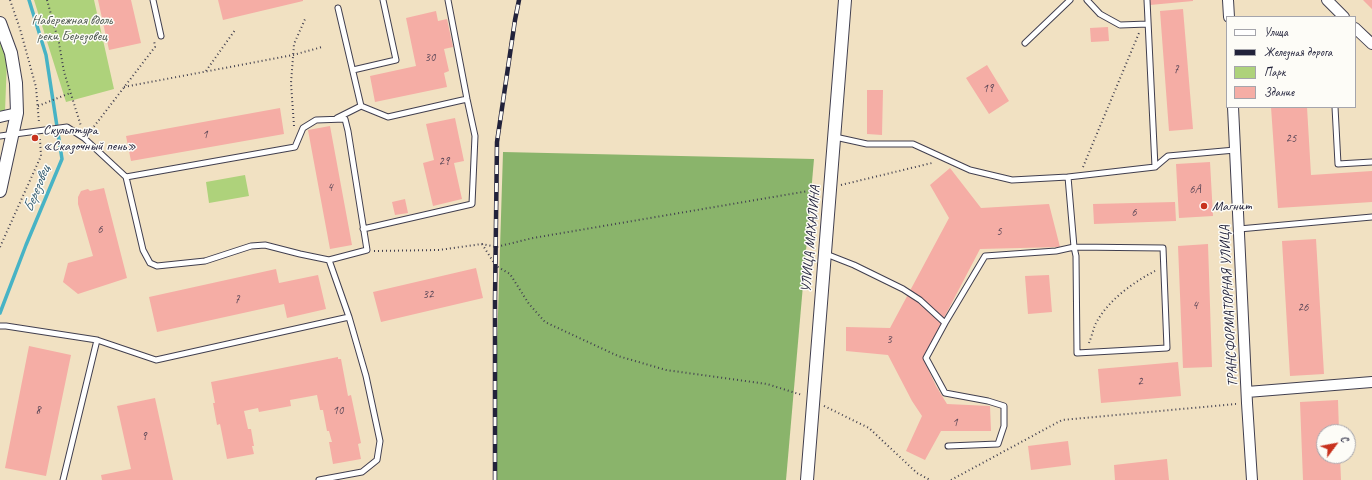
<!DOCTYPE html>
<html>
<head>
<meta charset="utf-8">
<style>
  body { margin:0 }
  #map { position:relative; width:1372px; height:480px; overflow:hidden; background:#f1e1c2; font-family:Caveat,sans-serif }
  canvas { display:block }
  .legend { position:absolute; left:1226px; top:16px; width:130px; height:92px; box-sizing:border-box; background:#fdfcf7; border:1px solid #a5a5ac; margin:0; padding:5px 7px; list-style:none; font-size:12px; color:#22223b }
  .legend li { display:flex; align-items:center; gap:8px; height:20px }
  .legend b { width:20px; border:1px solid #a5a5ac }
  .north { position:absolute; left:1316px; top:424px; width:40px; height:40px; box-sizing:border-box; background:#fdfcf7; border:1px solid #a5a5ac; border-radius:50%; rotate:58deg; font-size:11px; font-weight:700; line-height:16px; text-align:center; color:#22223b }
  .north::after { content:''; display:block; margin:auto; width:14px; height:18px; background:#c8321e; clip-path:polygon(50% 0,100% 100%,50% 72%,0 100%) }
</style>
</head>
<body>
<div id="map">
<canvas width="1372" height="480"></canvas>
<ul class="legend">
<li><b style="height:5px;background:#fff"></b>Улица</li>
<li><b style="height:5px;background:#22223b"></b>Железная дорога</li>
<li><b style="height:11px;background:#aed27b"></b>Парк</li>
<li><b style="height:11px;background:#f5ada5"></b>Здание</li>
</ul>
<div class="north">С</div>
</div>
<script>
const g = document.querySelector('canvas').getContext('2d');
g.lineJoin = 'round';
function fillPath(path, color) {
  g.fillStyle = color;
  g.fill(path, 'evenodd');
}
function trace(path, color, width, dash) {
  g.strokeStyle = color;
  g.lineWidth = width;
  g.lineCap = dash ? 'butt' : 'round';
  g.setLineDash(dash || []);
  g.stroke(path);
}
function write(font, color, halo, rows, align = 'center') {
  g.font = font + ' Caveat,sans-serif';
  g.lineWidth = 3;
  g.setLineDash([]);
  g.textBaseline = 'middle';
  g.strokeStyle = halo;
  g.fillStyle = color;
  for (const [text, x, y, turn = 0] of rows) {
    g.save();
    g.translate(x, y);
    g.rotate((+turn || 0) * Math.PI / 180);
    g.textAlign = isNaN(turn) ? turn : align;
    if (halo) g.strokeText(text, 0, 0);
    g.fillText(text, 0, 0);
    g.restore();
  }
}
const green = new Path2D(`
  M34,0H94L114,89L66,102Z
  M0,41L7,59L5,112H0Z
  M245,175L249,196L209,203L206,182Z`);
const forest = new Path2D(`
  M503,152L814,159L786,480H494V442Z`);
const stream = new Path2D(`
  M0,313L26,245L62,159L46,55L29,0`);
const building = new Path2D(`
  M98,0H131L141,43L109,50Z
  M218,0H303V1L223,20Z
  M1150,0H1193V1L1150,5Z
  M1363,0H1372V9Z
  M1183,9L1193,129L1169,131L1160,11Z
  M436,11L438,21L447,19L453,47L444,49L449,71L444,73L447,87L375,102L370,76L416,66L406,18Z
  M1108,27L1109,41L1091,42L1090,28Z
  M987,65L1009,101L989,114L966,78Z
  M867,90H883L882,135L867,134Z
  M1271,107H1307L1311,175L1372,171V202L1278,208Z
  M280,108L284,134L131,161L126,136Z
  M455,118L464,161L454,163L462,199L433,206L423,163L434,160L426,124Z
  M330,126L352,245L330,249L308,130Z
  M1210,162L1213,216L1179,218L1176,164Z
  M950,168L981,208L1049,204L1060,247L980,249L923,358L936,386L947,404L990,406L991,431H941L925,460L906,451L922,416L912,401L888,355L846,351V327L890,328L949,218L930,185Z
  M104,188L127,278L78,294L63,282L68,263L93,256L78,204V197L81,191L88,189L90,191Z
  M405,199L408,213L395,215L392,202Z
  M1175,202L1176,221L1094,224L1093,204Z
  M1316,239L1324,374L1290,376L1282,241Z
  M1208,244L1212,367L1183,368L1178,246Z
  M476,268L483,298L381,322L373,292Z
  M276,269L279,283L318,275L326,309L287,318L284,304L157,332L149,297Z
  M1049,275L1052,312L1028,314L1025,276Z
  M29,346L71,355L46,476L5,468Z
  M338,357V359H341L348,396L351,395L361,443L358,444L361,459L333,464L329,442H332L329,431H327L323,410H320L317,395L290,400L291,406L259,412L258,408L244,411L248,429H251L254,446H252L254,454L227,459L220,424L217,425L213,403H215L211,382Z
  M1178,362L1181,396L1101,403L1098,369Z
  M155,398L173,480H102L101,475L131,469L117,406Z
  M1338,400L1339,432H1324V456H1340L1341,480H1303L1300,402Z
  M1068,441L1071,465L1031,470L1028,446Z
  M1167,459L1169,480H1115L1114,465Z`);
const path = new Path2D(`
  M10,0L20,29L36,87L39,123
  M47,0L59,43L64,72L81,126
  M206,71L235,30
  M124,87L293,55L322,47
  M38,106L70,93
  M294,126L291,83L294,44L306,17
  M89,133L155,47L154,40
  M1083,167L1139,33
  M841,185L932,163
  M482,244L496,266L510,274L529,304L545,322L618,356L666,370L767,384L802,395
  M0,247L41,156L40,139
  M374,251L439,250L482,244L496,247L533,238L820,189
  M1089,343C1091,338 1093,331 1095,325C1107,301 1132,283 1155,271
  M824,406L869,428L917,473L930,480
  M951,480L1062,420L1236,404`);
const service = new Path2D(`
  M153,0L161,36
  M1087,0L1100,14L1120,25L1148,24
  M1147,0L1155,167
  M1025,43L1070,0
  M353,70L396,60L383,0
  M361,106L388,117L467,99
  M1335,107L1338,164L1372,162
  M337,118L361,106L338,8
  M0,136L67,127L84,138L126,177L143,250L150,263L157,266L205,261L251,246L265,245L300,254L329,260L367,250L348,131L345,119L316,120L303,128L295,147L126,177
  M835,137L867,144H913L970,170L1012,180L1068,177L1074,247L1056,251L985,256L945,323
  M1068,177L1155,167L1168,156L1235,150
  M363,229L472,204L475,136L467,99L448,0
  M1239,229L1372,217
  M1074,247L1163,248L1167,348L1077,353L1076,256Z
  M826,254L854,265L903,289L920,300L945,323L926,358L945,393L988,401L1004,406V426L998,444L948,446
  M0,326H6L97,340L63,480
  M97,340L156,360L349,317
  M319,480L362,472L377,460L380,441L366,376L349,317L329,260`);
const minor = new Path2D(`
  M1228,0L1229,17
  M1327,0L1344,17
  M1355,28L1372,44
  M1233,107L1247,403L1252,480
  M0,117L17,113
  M1247,392L1372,382`);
const tertiary = new Path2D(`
  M0,23L11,53L16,83L17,113L0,191
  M807,480L845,0`);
const rail = new Path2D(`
  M495,480V299L497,142L515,20L519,0`);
const markers = [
  [35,138,4,"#c8321e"],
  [1204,206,4,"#c8321e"]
];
const numberNames = [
  ["30",430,58],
  ["7",1176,70],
  ["19",988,89],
  ["1",205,135],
  ["25",1291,139],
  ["29",444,162],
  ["4",330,188],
  ["6А",1195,190],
  ["6",1134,213],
  ["6",100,230],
  ["5",999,232],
  ["32",428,295],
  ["7",237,300],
  ["4",1195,306],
  ["26",1303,308],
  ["3",889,340],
  ["2",1140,382],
  ["8",38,411],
  ["10",338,411],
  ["1",955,423],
  ["9",144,437]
];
const parkNames = [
  ["Набережная вдоль",72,20],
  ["реки Березовец",72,36]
];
const poiNames = [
  ["Скульптура",43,130],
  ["«Сказочный пень»",43,146],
  ["Магнит",1212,206]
];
const streetNames = [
  ["УЛИЦА МАХАЛИНА",811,239,-85],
  ["ТРАНСФОРМАТОРНАЯ УЛИЦА",1229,306,-93]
];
const waterNames = [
  ["Березовец",37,189,-68]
];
fillPath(green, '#aed27b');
fillPath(forest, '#8ab46b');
trace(stream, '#47b3c5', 3.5);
fillPath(building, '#f5ada5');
trace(service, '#413f4f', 7);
trace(minor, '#413f4f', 12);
trace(tertiary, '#413f4f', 14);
trace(path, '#413f4f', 2, [1, 3]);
trace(service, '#fff', 5);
trace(minor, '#fff', 10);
trace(tertiary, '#fff', 12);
trace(rail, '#22223b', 4.5);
trace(rail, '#fdfcf7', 3, [9]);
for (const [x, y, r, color] of markers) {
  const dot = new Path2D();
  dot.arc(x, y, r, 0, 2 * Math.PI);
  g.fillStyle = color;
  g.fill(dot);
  trace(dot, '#fdfcf7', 1.5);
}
write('12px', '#574556', null, numberNames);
write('14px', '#4c574e', '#fdfcf7', parkNames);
write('14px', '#22223b', '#fdfcf7', poiNames, 'left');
write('14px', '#22223b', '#fdfcf7', streetNames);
write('italic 15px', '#315c72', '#fdfcf7', waterNames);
</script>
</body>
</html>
